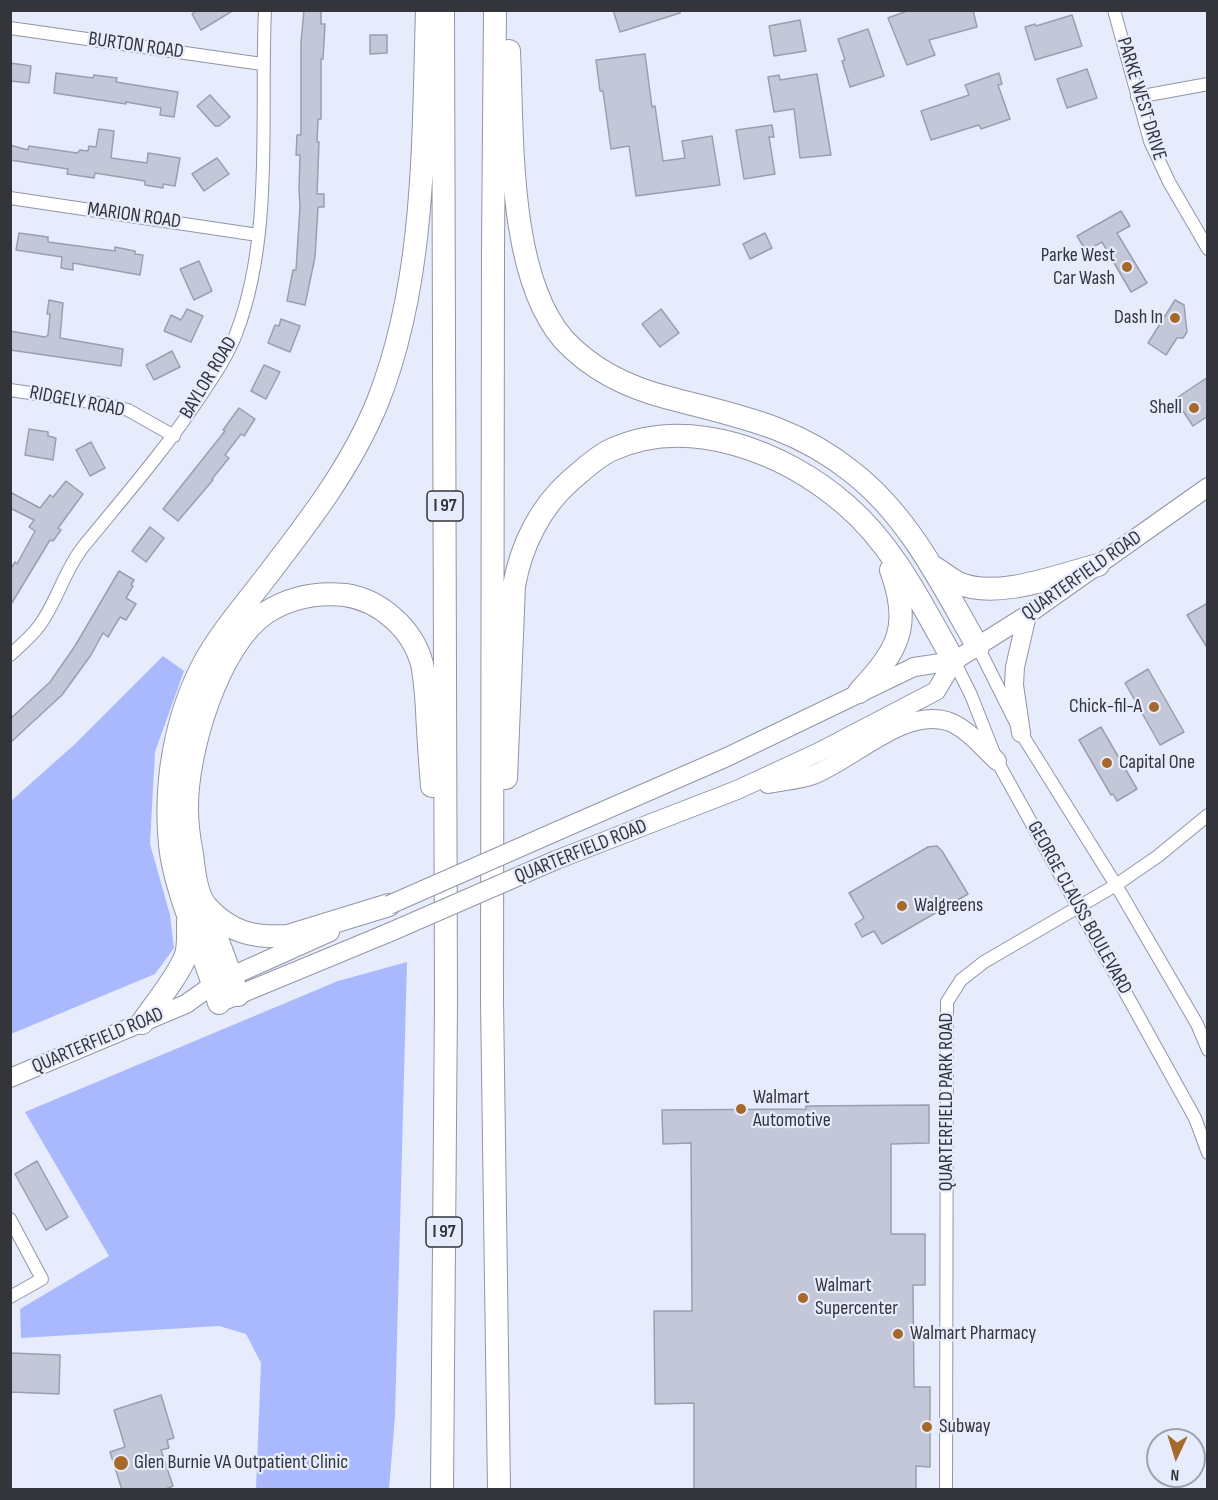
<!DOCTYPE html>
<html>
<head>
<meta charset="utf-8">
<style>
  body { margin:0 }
  #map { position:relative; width:1218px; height:1500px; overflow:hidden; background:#e7ecfd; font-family:"Sofia Sans Condensed",sans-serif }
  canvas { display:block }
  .frame { position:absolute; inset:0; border:12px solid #33353b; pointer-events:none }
  .north { position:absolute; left:1146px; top:1428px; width:60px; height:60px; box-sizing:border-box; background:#e7ecfd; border:2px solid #9fa3af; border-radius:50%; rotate:184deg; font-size:16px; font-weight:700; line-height:24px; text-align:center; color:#33353b }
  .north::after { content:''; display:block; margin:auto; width:21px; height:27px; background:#a56a2b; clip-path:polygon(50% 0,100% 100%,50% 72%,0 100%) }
</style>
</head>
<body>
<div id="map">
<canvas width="1218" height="1500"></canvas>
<div class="frame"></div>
<div class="north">N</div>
</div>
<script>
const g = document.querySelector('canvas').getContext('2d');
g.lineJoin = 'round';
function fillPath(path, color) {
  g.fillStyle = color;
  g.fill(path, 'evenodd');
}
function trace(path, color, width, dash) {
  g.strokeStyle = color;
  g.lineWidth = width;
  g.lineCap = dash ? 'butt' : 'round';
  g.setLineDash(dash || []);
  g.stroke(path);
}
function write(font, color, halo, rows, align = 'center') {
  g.font = font + ' "Sofia Sans Condensed",sans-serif';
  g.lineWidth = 4.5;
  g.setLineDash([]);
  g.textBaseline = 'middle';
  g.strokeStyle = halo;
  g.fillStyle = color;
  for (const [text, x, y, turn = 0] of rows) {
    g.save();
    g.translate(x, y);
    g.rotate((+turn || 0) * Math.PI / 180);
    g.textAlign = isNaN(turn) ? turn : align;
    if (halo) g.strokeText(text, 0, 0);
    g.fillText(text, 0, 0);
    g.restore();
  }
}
const forest = new Path2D(`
  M163,656L184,671L155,752L150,844L170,915L174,948L155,974L11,1034V801L75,744Z
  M407,962L395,1416L389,1489H256L261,1363L246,1334L219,1326L21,1338L20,1309L109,1256L25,1112L338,981Z`);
const building = new Path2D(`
  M198,10H234L201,30L192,14Z
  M304,10H321V24H325L323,59H321V119H318L317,142H319L317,194H324V207H318L315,257L305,305L287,301L293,270H296L300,207L299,188L300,155H296L297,135H301V43Z
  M613,10H680V13L620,32Z
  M910,10H973L977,27L929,40L935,55L907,65L888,18Z
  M1072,15L1082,46L1035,60L1025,27L1035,24L1036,26Z
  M800,20L806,51L774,56L769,26Z
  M868,29L884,76L850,87L842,61L845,60L838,39Z
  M370,35H387V53L370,54Z
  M645,54L652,107L655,106L663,161L685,158L682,141L712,136L720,185L636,196L629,146L611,149L603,91H600L596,60Z
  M10,63L31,66L29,83L10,81Z
  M1087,69L1097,98L1067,108L1057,79Z
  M56,73L93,78L94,75L102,76L117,78L116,82L178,92L174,117L160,115L161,108L126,102V104L54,93Z
  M999,73L1002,84L998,85L1010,119L981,129L979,125L931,140L921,111L969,95L965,85Z
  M817,74L831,155L800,158L794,109L774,112L768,77L779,75L780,80Z
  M210,95L230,117L219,126H215L197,106Z
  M772,125L774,137H769L775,174L744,179L736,130Z
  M99,129L114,131L111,158L147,163L148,153L180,158L175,186L163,184V188L145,185V181L95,173L94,178L67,174L68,169L10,160V145L28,150L29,146L77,153L80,150L88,151L89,146L96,147Z
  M217,158L229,174L204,191L192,174Z
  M1121,211L1130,226L1117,233L1147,283L1131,292L1102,242L1086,251L1077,236Z
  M19,233L48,237V242L115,251V247L135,251V254L143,255L140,275L73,263V270L61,268L62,257L16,250Z
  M765,233L772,248L750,259L743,244Z
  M199,261L212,291L194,300L180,269Z
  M49,300L63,303L60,338L123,349L121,366L10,350V331L45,337L48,335L50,314H47Z
  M1175,300L1184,305L1187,332L1183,338H1177L1166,355L1148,343Z
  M187,309L203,316L191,342L164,331L171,315L181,320Z
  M661,309L679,333L660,347L642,324Z
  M281,319L300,326L290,352L268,343L275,325L279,326Z
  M172,351L180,367L154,380L146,365Z
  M264,365L280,372L266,399L251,391Z
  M1208,377V416L1193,426L1175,399Z
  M239,408L255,419L244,436L241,434L225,455L229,458L212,479L213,480L178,521L163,509L225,431L223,430Z
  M29,429L48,432V436L56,438L53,460L25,455Z
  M91,442L105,468L90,476L76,450Z
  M66,481L83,494L58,528L61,530L53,541L50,540L10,606V570L15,562L17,564L35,531L29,527L34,520L10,508V492L40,508L50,495L53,497Z
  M150,527L164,538L146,562L132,551Z
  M119,571L134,580L131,585L133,586L126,598L136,604L126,620L120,617L108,637L103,633L91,655L62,695L10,743V719L50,682L75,646Z
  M1208,603V649L1187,615Z
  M1148,669L1184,732L1160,745L1125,683Z
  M1101,727L1137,789L1117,801L1113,794L1111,795L1079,740Z
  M937,846L942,851L968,894L882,944L874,931L862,937L855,924L864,918L849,893L928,847Z
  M929,1105V1143L891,1144V1234H925V1285H913L914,1387H930V1467L916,1466V1490H694V1403L655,1404L654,1311H692L691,1143L663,1144L662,1110L806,1109V1106Z
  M37,1161L68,1217L46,1230L15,1174Z
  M10,1353L60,1355L59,1394L10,1392Z
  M161,1395L174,1438L167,1440L169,1448L161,1450L173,1486L163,1490H122L110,1452L125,1447L114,1410Z`);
const street = new Path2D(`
  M1114,10L1150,141L1169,182L1208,249
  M10,28L262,64
  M1137,97L1208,84
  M10,198L258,235
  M10,390L104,404L128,410L174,436
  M978,647L1021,733L1116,885L1197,1024L1208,1050
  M10,655C20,646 31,637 39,626C57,602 64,571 83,547C123,498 165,450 200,397C213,377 227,357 236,334C274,235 260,115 265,10
  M954,661L971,695L997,761L1195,1118L1208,1153
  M10,1219L42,1279L10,1297
  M946,1490L947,1002L961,980L984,962L1116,885L1158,856L1208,815`);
const secondary = new Path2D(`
  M1021,733L1014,685L1015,667L1027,615
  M768,784C782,781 799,780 813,775C853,760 902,708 947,721C966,727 982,747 997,761
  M555,832L727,757L914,667L954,661L1027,615L1208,487
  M556,860L737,790L817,753L936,691L954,661
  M226,1000L388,933
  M10,1078L186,1004L214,984L330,932`);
const highway = new Path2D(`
  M495,10L493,248L492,1001L499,1490
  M509,51C513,134 507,275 564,340C593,371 629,388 669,398C737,416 795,426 852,472C910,517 942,585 978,647
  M935,568C942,572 950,579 958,583C997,600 1059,575 1098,565
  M859,692C898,650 912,627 891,570
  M506,778L514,586C521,546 540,507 571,480C583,470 596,457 611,450C689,414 785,452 846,505C894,546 923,607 954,661
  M389,905L288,936C254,938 230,933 206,906C196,894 194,870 192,854C189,839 187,824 187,809C186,753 218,644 267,612C291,597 316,592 345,595C380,600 413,629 422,664C425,678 426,694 427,709C428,735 430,761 432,786
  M206,909L238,995
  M219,1003C205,954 175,894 170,845C164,783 175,718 204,663C220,634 243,607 263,581C307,524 351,468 378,401C426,279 423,139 427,10
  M142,1023C155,1004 179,975 186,955C189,944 188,933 188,922
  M442,1490L446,1002L443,10`);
const secondaryBridge = new Path2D(`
  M389,905L555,832
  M388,933L556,860`);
const markers = [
  [1127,267,6,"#a56a2b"],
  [1175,318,6,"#a56a2b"],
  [1194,408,6,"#a56a2b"],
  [1154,707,6,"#a56a2b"],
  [1107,763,6,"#a56a2b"],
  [902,906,6,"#a56a2b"],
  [741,1109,6,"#a56a2b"],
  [803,1298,6,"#a56a2b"],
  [898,1334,6,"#a56a2b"],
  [927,1427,6,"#a56a2b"],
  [121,1463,8,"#a56a2b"]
];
const shields = [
  [445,506,36],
  [444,1232,36]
];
const shieldNames = [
  ["I 97",445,506],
  ["I 97",444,1232]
];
const streetNames = [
  ["BURTON ROAD",136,46,8],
  ["PARKE WEST DRIVE",1141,99,73],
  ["MARION ROAD",134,216,8],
  ["BAYLOR ROAD",209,378,-59],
  ["RIDGELY ROAD",77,402,11],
  ["QUARTERFIELD ROAD",1082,576,-35],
  ["QUARTERFIELD ROAD",581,852,-22],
  ["GEORGE CLAUSS BOULEVARD",1079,908,61],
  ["QUARTERFIELD ROAD",98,1041,-23],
  ["QUARTERFIELD PARK ROAD",947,1102,-90]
];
const poiNames = [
  ["Parke West",1115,256,"right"],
  ["Car Wash",1115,279,"right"],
  ["Dash In",1163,318,"right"],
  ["Shell",1182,408,"right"],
  ["Chick-fil-A",1142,707,"right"],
  ["Capital One",1119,763],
  ["Walgreens",914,906],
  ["Walmart",753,1098],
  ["Automotive",753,1121],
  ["Walmart",815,1286],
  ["Supercenter",815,1309],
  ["Walmart Pharmacy",910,1334],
  ["Subway",939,1427],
  ["Glen Burnie VA Outpatient Clinic",134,1463]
];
fillPath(forest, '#aab9fd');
fillPath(building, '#c3c7d8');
trace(building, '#9a9faf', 1.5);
trace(street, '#9195a5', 14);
trace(secondary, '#9195a5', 20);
trace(highway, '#9195a5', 24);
trace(street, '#fff', 12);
trace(secondary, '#fff', 18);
trace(highway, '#fff', 22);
trace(secondaryBridge, '#9195a5', 20, []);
trace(secondaryBridge, '#fff', 18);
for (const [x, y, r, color] of markers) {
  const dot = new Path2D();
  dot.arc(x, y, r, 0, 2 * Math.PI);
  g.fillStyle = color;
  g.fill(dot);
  trace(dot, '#e7ecfd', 2);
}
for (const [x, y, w] of shields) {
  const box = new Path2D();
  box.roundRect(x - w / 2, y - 15, w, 30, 4.5);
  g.fillStyle = '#e7ecfd';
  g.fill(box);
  trace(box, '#33353b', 1.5);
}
write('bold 18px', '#33353b', null, shieldNames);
write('20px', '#33353b', '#e7ecfd', streetNames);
write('20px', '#33353b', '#e7ecfd', poiNames, 'left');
</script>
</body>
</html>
